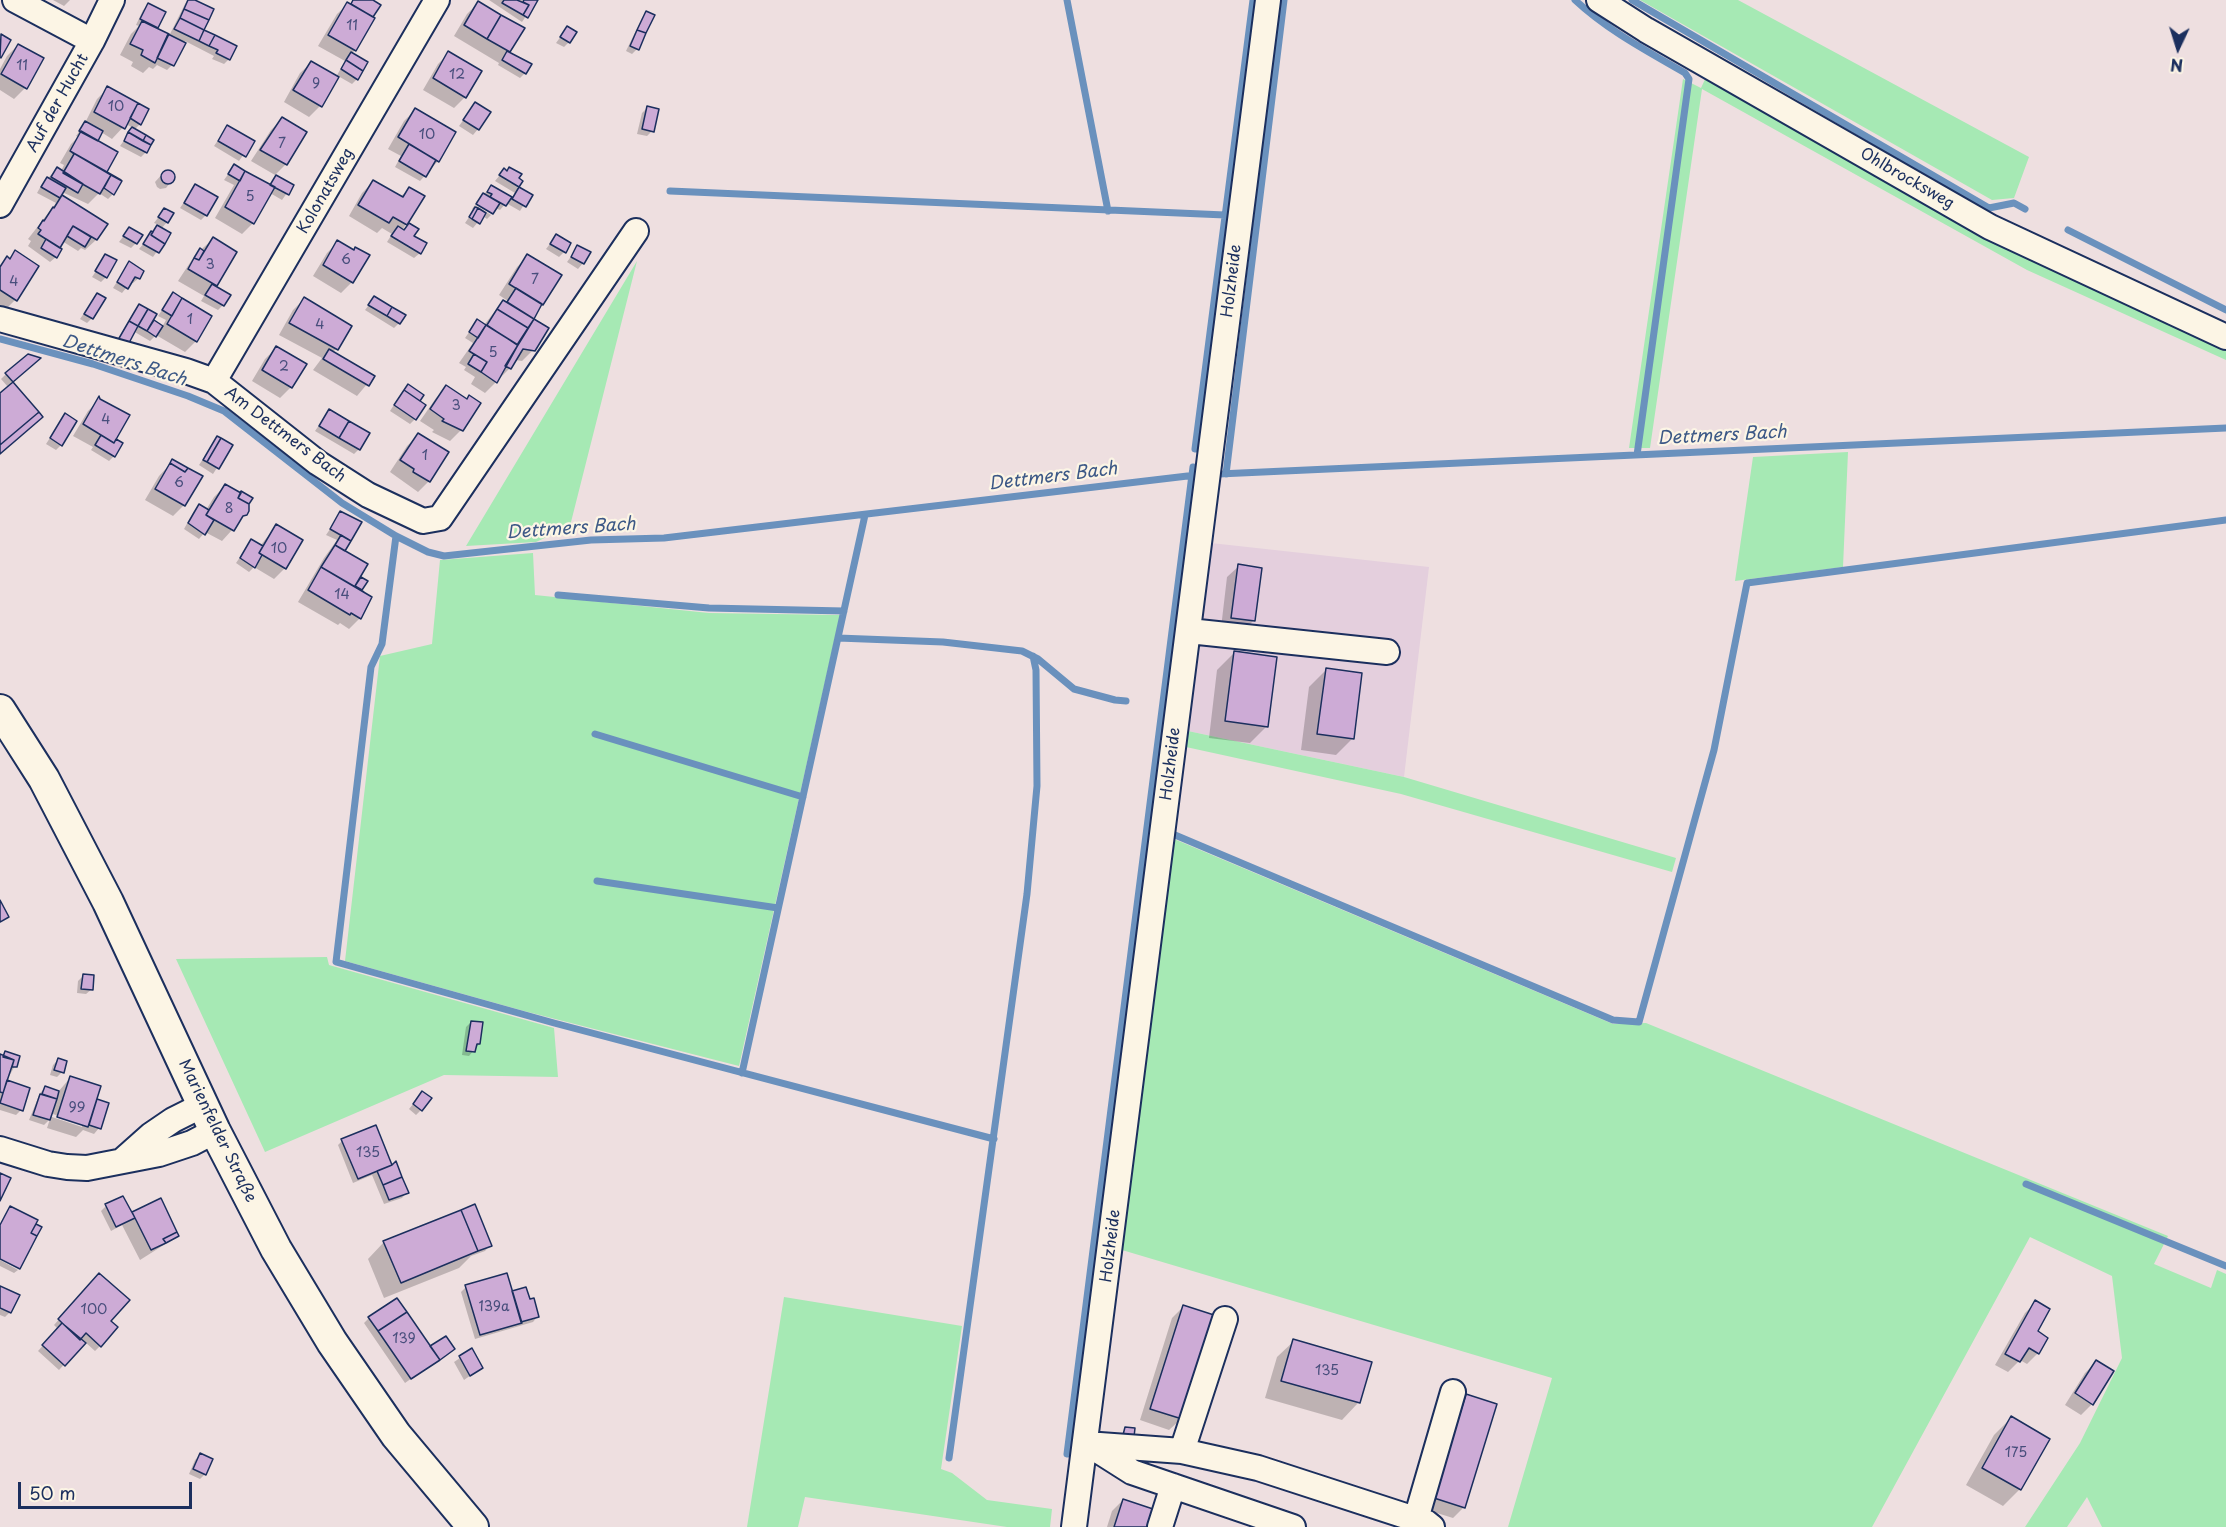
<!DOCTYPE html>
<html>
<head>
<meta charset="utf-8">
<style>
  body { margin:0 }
  #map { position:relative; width:2226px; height:1527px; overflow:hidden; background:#eedfe0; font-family:"Playpen Sans",sans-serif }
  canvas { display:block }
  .north { position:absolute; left:2148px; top:18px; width:60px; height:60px; -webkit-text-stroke:4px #fcf5e5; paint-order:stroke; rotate:184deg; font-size:16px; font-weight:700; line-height:24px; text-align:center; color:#1b2f5e }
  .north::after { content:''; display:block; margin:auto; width:21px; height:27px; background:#1b2f5e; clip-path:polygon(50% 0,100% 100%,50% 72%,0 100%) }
  .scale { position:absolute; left:18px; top:1482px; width:174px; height:27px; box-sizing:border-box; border:3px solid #1b2f5e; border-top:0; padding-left:8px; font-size:18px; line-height:21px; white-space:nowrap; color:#1b2f5e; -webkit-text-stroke:4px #fcf5e5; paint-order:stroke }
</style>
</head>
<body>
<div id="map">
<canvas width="2226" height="1527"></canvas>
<div class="north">N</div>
<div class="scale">50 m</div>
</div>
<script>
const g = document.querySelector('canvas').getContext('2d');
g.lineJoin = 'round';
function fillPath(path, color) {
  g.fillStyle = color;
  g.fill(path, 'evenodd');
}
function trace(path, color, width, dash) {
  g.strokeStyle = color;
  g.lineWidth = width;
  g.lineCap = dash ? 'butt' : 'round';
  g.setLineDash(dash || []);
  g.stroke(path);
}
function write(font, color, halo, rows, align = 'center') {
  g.font = font + ' "Playpen Sans",sans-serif';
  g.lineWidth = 4.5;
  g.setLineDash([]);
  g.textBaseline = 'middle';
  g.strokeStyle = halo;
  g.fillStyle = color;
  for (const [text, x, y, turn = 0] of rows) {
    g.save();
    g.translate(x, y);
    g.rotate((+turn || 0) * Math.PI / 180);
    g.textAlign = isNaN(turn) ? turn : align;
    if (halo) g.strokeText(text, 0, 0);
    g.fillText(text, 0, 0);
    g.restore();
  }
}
const built = new Path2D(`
  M1211,543L1429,567L1404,777L1188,731Z`);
const green = new Path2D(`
  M1640,0H1738L2029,157L2014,198L1992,200Z
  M1707,75L2226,347V360L2027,270L1702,89L1650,448H1629L1683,79L1701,88Z
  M637,261L570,526L536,542L466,546Z
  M1848,452L1843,567L1735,581L1753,457Z
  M533,553L535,595L709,613L840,615L739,1066L524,1011L345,961L380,656L432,644L440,560Z
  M1188,731L1404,777L1676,858L1672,872L1401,794L1186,747Z
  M1174,839L1613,1024L1646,1023L2168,1236L2154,1264L2211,1288L2217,1270L2226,1274V1527H2102L2087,1497L2067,1527H2025L2080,1443L2122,1358L2112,1276L2030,1237L1872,1527H1508L1552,1378L1122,1250Z
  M327,957L329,965L554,1028L558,1077L444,1075L265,1152L176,959Z
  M784,1297L962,1326L941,1469L952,1473L987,1500L1052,1509L1050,1527H1007L805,1497L798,1527H747Z`);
const shadow = new Path2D(`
  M53,0H70L64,6Z
  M187,0H194L202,31L229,59L224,64L212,59L214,56L185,41L172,65L167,70L157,65L153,69L149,67L143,73L131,66L133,62L120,55L131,34L139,26L136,25L143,10L149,5L164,12L155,29L169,36Z
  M353,0H370L355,50L351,54L357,79L352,84L338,76L320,106L309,117L284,102L300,73L311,63L336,77L345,61L318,46L337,14L348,4L350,5Z
  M489,0H537L522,22Z
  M478,3L523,29L508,53L525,73L520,78L498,65L499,63L454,36L467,14Z
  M647,13L637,49L632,54L626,51L642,18Z
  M567,28L569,42L564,47L556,43Z
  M18,45L25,88L14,99L0,90V69L7,56Z
  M449,53L480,72L465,97L454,108L423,90L438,64Z
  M108,88L140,124L134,130L146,152L141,157L120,146L133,128L126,124L112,139L101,132L96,141L116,153L105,172L120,181L113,194L108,199L99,193L88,204L62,192L60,196L106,225L96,240L85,250L81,248L78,251L62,241L56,257L50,262L28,246L31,241L28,239L56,203L37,193L42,184L57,169L61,171L64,165L60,163L71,144L78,137L76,136L85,123L97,99Z
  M475,104L478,129L473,135L459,126Z
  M647,108L652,131L647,136L637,134L642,113Z
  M415,110L438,161L420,181L395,167L401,156L388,149L404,121Z
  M282,119L286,164L275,175L251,161L271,130Z
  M228,126L253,141L239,161L214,146Z
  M234,166L269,186L276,177L292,186L282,200L270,193L253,223L242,234L215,218L234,185L224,180Z
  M504,170L521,181L517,188L530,195L520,211L506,203L500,210L495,208L493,212L476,202L491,187L512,198L515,193L495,181Z
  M168,171L172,173L174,178L166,188L160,189L157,187L155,182L164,172Z
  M373,182L400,197L409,189L422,196L403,229L409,225L420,253L414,258L387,242L392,234L382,228L377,233L349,216L362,193Z
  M195,186L206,215L201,220L180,208Z
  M475,205L491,215L487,219L483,216L473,228L465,223L474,210L472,209Z
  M164,210L167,222L161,229L169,234L153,257L139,249L159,225L154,223Z
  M129,229L136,243L131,248L119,242Z
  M556,236L564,252L559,257L546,249Z
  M213,239L235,252L214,287L223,305L218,310L201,301L204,296L178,281L195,255Z
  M338,242L352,282L341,293L313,276L327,253Z
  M578,247L583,263L578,269L567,262Z
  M16,252L15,300L4,311L0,308V265Z
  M106,256V277L101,282L92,277Z
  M528,256L539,307L528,325L534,320L533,350L522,361L515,360L509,369L485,393L471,384L475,377L464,370L466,367L459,363L473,343L465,338L477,321L484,325L503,301L506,303L508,301L499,295L517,267Z
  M129,263L139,278L133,283L131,282L122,293L113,288Z
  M97,294L92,318L87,323L80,319Z
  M173,294L196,341L185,352L156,335L150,341L133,331L115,345L134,311L139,306L152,321L162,327L166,320L158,316Z
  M374,298L399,323L394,328L365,310Z
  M304,299L336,349L332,353L373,377L357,396L313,370L322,358L279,335L293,310Z
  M276,348L291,387L280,398L252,381L265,359Z
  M34,363L11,382L41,417L0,453V395L8,387L1,379L6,374Z
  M447,387L461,430L450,441L432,432L434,430L420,421L436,398Z
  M403,391L418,402L415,419L410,424L390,411Z
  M99,400L114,440V456L109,461L91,450L93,447L73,436L88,411Z
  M329,411L359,449L354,454L315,431Z
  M65,415L61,445L56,450L46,444Z
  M418,435L447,453L429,481L418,492L390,472L407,446Z
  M217,438L231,446L213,474L199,465Z
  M173,461L201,477L184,505L173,516L145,500L159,476Z
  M225,486L245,514L232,530L222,541L205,532L199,539L184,529L194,511L199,506L206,510L214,497Z
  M341,513L343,552L356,583L361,579L365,581L359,591L360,618L349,629L340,623L338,625L298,602L324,558L337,540L326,535Z
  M276,526L285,568L274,579L254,567L249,572L236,563L251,541L260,546Z
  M1239,566L1254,620L1243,631L1221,628L1227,577Z
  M1234,653L1267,726L1250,743L1209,738L1217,670Z
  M1326,670L1353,738L1336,755L1301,750L1309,687Z
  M83,976L92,989L86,994L77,993L78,981Z
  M471,1022L479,1044L469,1056L462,1055L466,1027Z
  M4,1054L19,1058L4,1086L21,1110L16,1115L0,1110V1057Z
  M58,1060L62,1072L57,1077L50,1075L53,1065Z
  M70,1078L95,1100L108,1104L99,1128L94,1134L83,1130L76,1137L47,1128L50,1119L44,1125L29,1120L40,1093L45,1088L58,1092ZM50,1113L82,1124V1127L49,1116Z
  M418,1098L421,1110L416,1115L409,1109Z
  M343,1140L391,1165L395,1163L407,1192L402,1198L384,1204L372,1175L353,1183L338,1145Z
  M106,1206L132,1215L133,1214L178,1236L140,1260L122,1225L111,1231L101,1211Z
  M384,1242L490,1245L485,1251L471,1256L459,1268L384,1298L368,1259Z
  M0,1260L18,1270L14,1273L0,1266Z
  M94,1280L100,1346L95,1351L85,1342L59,1370L38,1351L58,1329L54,1325Z
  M0,1287L10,1312L5,1317L0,1315Z
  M466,1287L511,1293L538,1316L533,1322L475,1339L461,1292Z
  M2036,1302L2038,1353L2027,1364L2020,1360L2008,1372L1995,1365L2025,1313Z
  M1183,1307L1181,1419L1169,1430L1140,1420L1172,1318Z
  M369,1318L430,1348L453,1349L405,1383L364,1323Z
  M1294,1341L1370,1363L1358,1403L1342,1420L1265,1398L1277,1357Z
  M472,1350L481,1368L464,1380L454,1362Z
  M2096,1362L2092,1404L2081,1415L2065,1405L2085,1373Z
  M1466,1396L1464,1507L1453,1518L1424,1509L1455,1407Z
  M2011,1418L2020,1489L2003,1506L1966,1485L1994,1435Z
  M200,1455L205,1474L200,1479L189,1474L195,1460Z
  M1123,1500L1146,1527H1107L1112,1511Z`);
const stream = new Path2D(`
  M1067,0L1108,211
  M1575,0C1607,30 1647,51 1685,73L1689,79L1637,455
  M1632,0L1989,208L2014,203L2025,209
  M670,191L1225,215
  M2068,230L2226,310
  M0,339L93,364L188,396L224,411L342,503L396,536L428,552L444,556L591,540L664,538L1196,475
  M1195,449L1253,0
  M1219,474L2226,428
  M1226,474L1284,0
  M396,536L382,644L371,667L336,962L554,1023L994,1139
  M558,595L709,608L844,611
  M838,638L943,642L1022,651L1038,659L1074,689L1115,700L1126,701
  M595,734L803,797
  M1175,835L1613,1020L1639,1022L1714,750L1747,583L2226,520
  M597,881L778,908
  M742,1073L865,515
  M2026,1184L2226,1266
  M1067,1454L1193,467
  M949,1458L1027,894L1037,786L1036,670L1033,656`);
const building = new Path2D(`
  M188,0H195L214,9L209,20L184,9Z
  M353,0H373L381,5L373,17L351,4Z
  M504,0H517L529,5L523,15L502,3Z
  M524,0H538L528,18L523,15L529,5L523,2Z
  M478,1L501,15L487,39L464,25Z
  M347,2L375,18L356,51L328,35Z
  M148,3L166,12L158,28L140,19Z
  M184,9L209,20L204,30L180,18Z
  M646,11L655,15L646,33L637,30Z
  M501,15L525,28L510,52L487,39Z
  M180,18L204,30L199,41L174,29Z
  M142,21L169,34L155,63L141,55L143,50L130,44Z
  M567,26L577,32L570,43L560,37Z
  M204,30L215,35L209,46L199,41Z
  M637,30L646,33L639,50L630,46Z
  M1,34L11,40L1,58L0,57Z
  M168,34L186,43L174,66L157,58Z
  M215,35L237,46L230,60L216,53L218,50L209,46Z
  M18,44L44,58L27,89L1,74Z
  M448,51L482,71L466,98L433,78Z
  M507,51L532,64L526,74L502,60Z
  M351,52L368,62L363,71L346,60Z
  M346,60L363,71L358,80L341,69Z
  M311,61L339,77L322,107L293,90Z
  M107,86L138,103L125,129L94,112Z
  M475,102L491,112L479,130L463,120Z
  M138,103L149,109L141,125L130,118Z
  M647,106L659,109L654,132L642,129Z
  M415,108L456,132L439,162L398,137Z
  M282,117L307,132L287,165L260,150Z
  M85,121L103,131L98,141L79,131Z
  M227,125L255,141L246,157L218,141Z
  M132,127L146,135L143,141L128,132Z
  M81,131L118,152L107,172L121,180L70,151Z
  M128,132L151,145L147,153L124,141Z
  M146,135L154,140L151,145L143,141Z
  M409,144L436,160L426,177L399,161Z
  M70,151L111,175L100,194L63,173L74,154Z
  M234,164L245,171L240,181L228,174Z
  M57,167L83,184L78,193L51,177Z
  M509,167L522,174L519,178L523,181L519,187L499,175L504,168L507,171Z
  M161 177a7 7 0 1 1 14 0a7 7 0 1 1-14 0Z
  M245,171L275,187L254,224L225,207Z
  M111,175L122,181L114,195L104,188Z
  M276,175L294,185L289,195L270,185Z
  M47,177L66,188L60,198L41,187Z
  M373,180L403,197L409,187L425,196L407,225L393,217L389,223L358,205Z
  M195,184L218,197L207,216L184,203Z
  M491,185L512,197L506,206L490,197L492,194L487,192Z
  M519,187L533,195L526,207L512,199Z
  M483,193L500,203L493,214L476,204Z
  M62,195L108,224L97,240L73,226L60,248L38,234L41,230L38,228L43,220L44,221L53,207L54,208Z
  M475,207L478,208L472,219L469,217Z
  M164,208L174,213L168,223L158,217Z
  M478,208L486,213L480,224L472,219Z
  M409,223L419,229L414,236L427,243L421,254L391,236L398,226L404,230Z
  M157,225L171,233L165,244L151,235Z
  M73,226L91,237L85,247L67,236Z
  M129,227L143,235L137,244L123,236Z
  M151,231L153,232L151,235L165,244L159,253L143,244Z
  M556,234L571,243L566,253L550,244Z
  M213,237L237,252L217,286L188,269L194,258L199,260Z
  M46,239L62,249L57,258L41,248Z
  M337,240L354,250L355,247L370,255L353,283L323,265Z
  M577,245L591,252L584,264L571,257Z
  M200,248L204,251L199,260L194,258Z
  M15,250L39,266L17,301L0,290V267L7,256L10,259Z
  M105,254L117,260L107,278L95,271Z
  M527,254L562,275L543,305L509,284Z
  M129,261L144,271L140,279L135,277L128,289L117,282Z
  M212,284L231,295L224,306L205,295Z
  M516,288L542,304L534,319L507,302Z
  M173,292L182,298L172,316L162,310Z
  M97,293L106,298L93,319L84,314Z
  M374,296L392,307L387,316L368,305Z
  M304,297L352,326L338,350L289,323Z
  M182,298L212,316L197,342L167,324Z
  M503,300L534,319L528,328L497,309Z
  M139,304L148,309L138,326L129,321Z
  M392,307L406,315L400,324L387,316Z
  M148,309L157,314L147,331L138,326Z
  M497,309L528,328L517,345L487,325Z
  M477,319L486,325L478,338L469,332Z
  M534,319L549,328L535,351L523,349L511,369L505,366Z
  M154,320L163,326L156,337L147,331Z
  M129,321L138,326L129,343L118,340Z
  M486,325L518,345L497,383L481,372L487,362L469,351Z
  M276,346L307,364L292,388L262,370Z
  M329,349L375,376L369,386L323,359Z
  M28,354L41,358L13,382L5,373Z
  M474,354L487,362L481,372L468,364Z
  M13,382L39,412L0,445V393Z
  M408,384L424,395L420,401L404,390Z
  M446,385L467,399L469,395L481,403L463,431L442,421L444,419L430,409Z
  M404,390L426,405L416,420L394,405Z
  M99,396L100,399L130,415L114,443L83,424Z
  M329,409L349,421L339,438L319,426Z
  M39,412L43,417L0,454V445Z
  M65,413L77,421L62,446L50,438Z
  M349,421L370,433L360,450L339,438Z
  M418,433L449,452L430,482L413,472L414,469L400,460Z
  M101,435L114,443L116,439L123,443L115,457L95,445Z
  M217,436L221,438L207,462L203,460Z
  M221,438L233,445L219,469L207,462Z
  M172,459L188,468L185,472L170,463Z
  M170,463L185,472L188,468L203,476L185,506L155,489Z
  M225,484L241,493L238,498L249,504V511L247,515L243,516L234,531L206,515Z
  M241,491L253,498L249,504L238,498Z
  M199,504L209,510L206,515L214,520L205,535L188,523Z
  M340,511L362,522L351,541L330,529Z
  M276,524L303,540L286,569L259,553Z
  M341,535L351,541L345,551L335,545Z
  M251,539L263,546L259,553L262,555L255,568L240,558Z
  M335,545L368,564L355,586L364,592L321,567Z
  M1238,564L1262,568L1255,621L1231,618Z
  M321,567L372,597L361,619L351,613L350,615L308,590Z
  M361,577L368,581L362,590L355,586Z
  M1234,651L1277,657L1268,727L1225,721Z
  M1326,668L1362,673L1354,739L1317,734Z
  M0,900L9,917L0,922Z
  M83,974L94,975L93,990L81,989Z
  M471,1021L483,1022L480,1044H477L475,1052L466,1051Z
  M5,1051L20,1056L17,1067H12L14,1060L3,1057Z
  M0,1054L14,1060L3,1093L0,1092Z
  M58,1058L67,1061L64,1073L54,1070Z
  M70,1076L101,1086L88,1127L57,1117Z
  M7,1080L30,1088L23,1111L0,1103Z
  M45,1086L59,1091L57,1099L42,1094Z
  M422,1091L432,1098L422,1111L413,1104Z
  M40,1094L57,1099L50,1120L33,1115Z
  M97,1099L109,1103L101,1129L89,1125Z
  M376,1125L392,1165L358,1179L341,1139Z
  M396,1161L402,1177L383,1185L377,1171L392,1165Z
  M0,1173L11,1178L0,1201Z
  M402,1177L409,1193L389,1200L383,1185Z
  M123,1196L135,1218L116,1227L105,1204Z
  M161,1198L177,1232L163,1239L166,1243L151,1250L132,1212Z
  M475,1204L492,1246L478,1251L461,1210Z
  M10,1206L38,1220L31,1233L37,1236L20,1269L0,1259V1225Z
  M461,1210L478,1251L401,1283L383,1241Z
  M36,1224L42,1227L37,1236L31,1233Z
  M177,1232L179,1236L166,1243L163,1239Z
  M99,1273L130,1300L111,1321L118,1327L101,1347L86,1333L80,1340L58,1319Z
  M507,1273L522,1323L480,1335L465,1285Z
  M0,1286L20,1295L11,1313L0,1308Z
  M526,1287L530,1299L534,1298L539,1317L521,1322L512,1291Z
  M397,1298L407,1312L378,1331L368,1317Z
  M2035,1300L2050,1309L2038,1331L2048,1338L2039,1354L2029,1348L2020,1362L2005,1354Z
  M1183,1305L1214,1315L1182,1419L1150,1409Z
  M407,1312L440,1360L411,1379L378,1331Z
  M62,1323L86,1343L65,1366L42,1345Z
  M446,1336L455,1349L440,1360L430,1346Z
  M1293,1339L1372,1362L1360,1403L1281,1381Z
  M472,1348L483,1368L470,1376L459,1356Z
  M2096,1360L2114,1371L2093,1405L2075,1393Z
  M1466,1394L1497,1404L1465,1508L1434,1498Z
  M2011,1416L2050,1439L2021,1490L1982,1468Z
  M1125,1427L1135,1428L1134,1437L1123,1435Z
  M200,1453L213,1459L206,1475L193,1469Z
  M1123,1499L1153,1509L1147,1527H1114Z`);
const minor = new Path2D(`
  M15,0L92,41
  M1599,0L1646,30L1990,227L2226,337
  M0,205L92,41L112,0
  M0,319L186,371L214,381L318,463L368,495L423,521L440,518L636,231
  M214,381L437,0
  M1189,631L1387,652
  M0,1149L48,1164L67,1167L87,1168L159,1154L192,1143L215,1131
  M124,1159L151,1135L173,1120L203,1105
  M1086,1444L1182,1451L1258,1468L1427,1523L1432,1527
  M1091,1446L1132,1472L1293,1527
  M1182,1451L1225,1319
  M1416,1519L1453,1392
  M1074,1527L1268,0
  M1160,1527L1173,1486`);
const major = new Path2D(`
  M0,710L44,779L108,902L215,1131L276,1249L332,1342L396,1435L473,1527`);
const numberNames = [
  ["11",352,26],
  ["11",22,66],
  ["12",457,75],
  ["9",316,84],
  ["10",116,107],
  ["10",427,135],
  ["7",282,144],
  ["5",250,197],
  ["6",346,260],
  ["3",210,265],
  ["7",535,280],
  ["4",14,282],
  ["1",190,320],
  ["4",320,325],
  ["5",493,353],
  ["2",284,367],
  ["3",456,406],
  ["4",106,420],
  ["1",425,456],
  ["6",179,483],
  ["8",229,509],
  ["10",279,549],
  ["14",342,595],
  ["99",77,1108],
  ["135",368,1153],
  ["139a",494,1307],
  ["100",94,1310],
  ["139",404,1339],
  ["135",1327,1371],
  ["175",2016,1453]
];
const streetNames = [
  ["Auf der Hucht",58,103,-61],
  ["Ohlbrocksweg",1907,179,30],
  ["Kolonatsweg",326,191,-60],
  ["Holzheide",1232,281,-83],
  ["Am Dettmers Bach",285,435,37],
  ["Holzheide",1171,764,-83],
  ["Marienfelder Straße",217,1131,64],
  ["Holzheide",1111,1246,-83]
];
const waterNames = [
  ["Dettmers Bach",124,361,18],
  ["Dettmers Bach",1722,436,-3],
  ["Dettmers Bach",1053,477,-7],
  ["Dettmers Bach",571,529,-4]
];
fillPath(built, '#e4cfdd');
fillPath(green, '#a6e9b4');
fillPath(shadow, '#0003');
trace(stream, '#6a91bd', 7);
fillPath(building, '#cdabd6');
trace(building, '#1b2f5e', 1.5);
trace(minor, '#1b2f5e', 28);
trace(major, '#1b2f5e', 34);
trace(minor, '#fcf5e5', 24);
trace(major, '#fcf5e5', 30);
write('14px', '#484e7c', null, numberNames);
write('16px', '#1b2f5e', '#fcf5e5', streetNames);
write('italic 18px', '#3c5886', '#fcf5e5', waterNames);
</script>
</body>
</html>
